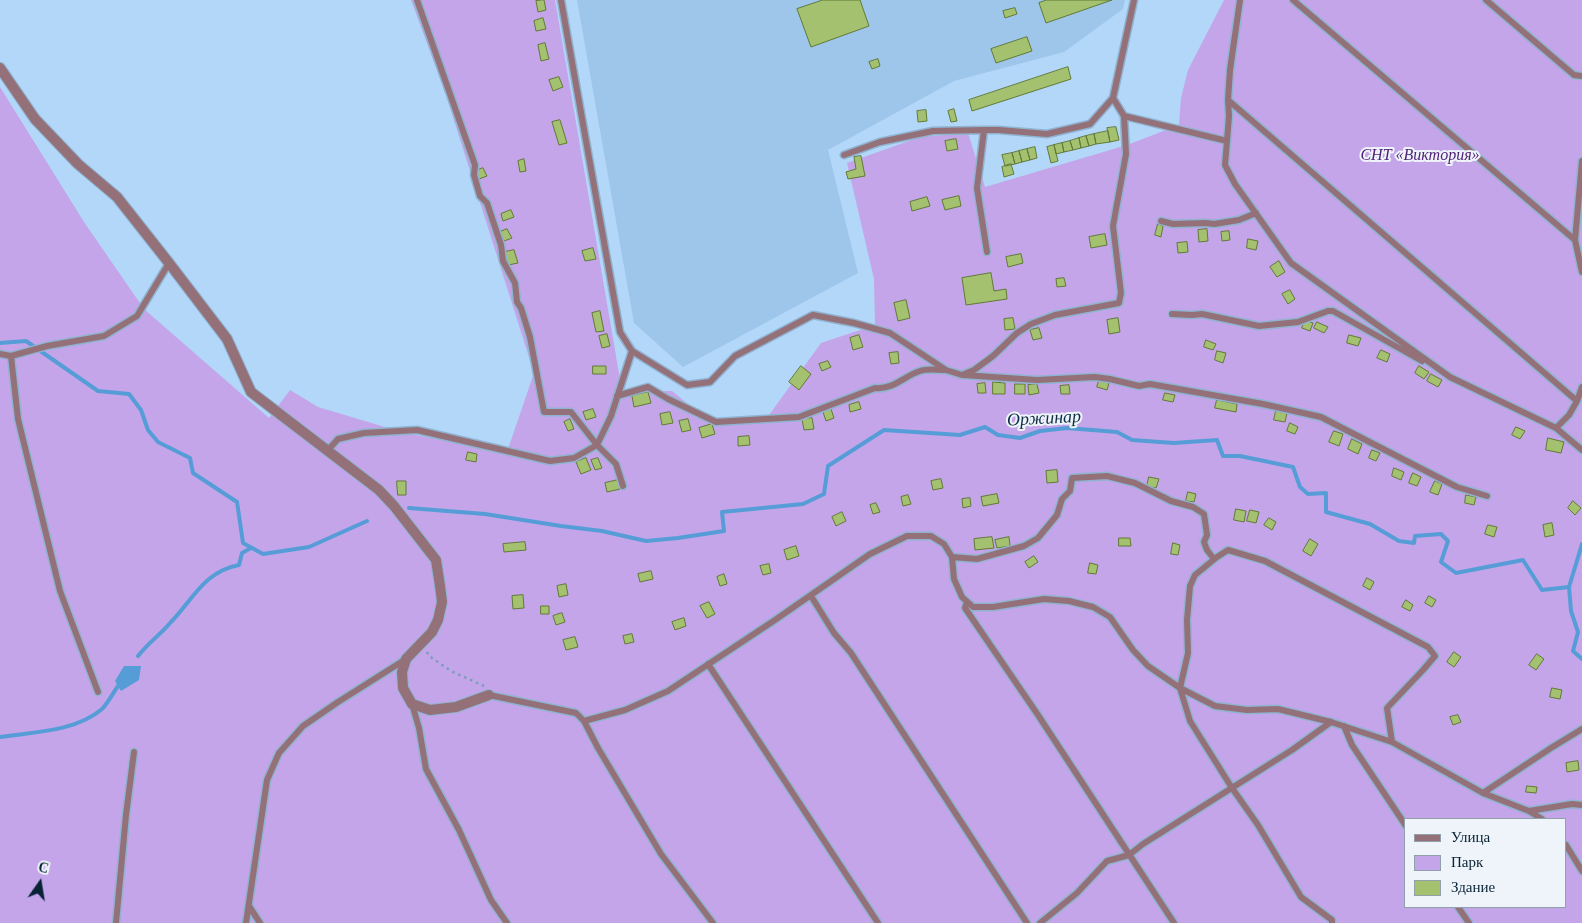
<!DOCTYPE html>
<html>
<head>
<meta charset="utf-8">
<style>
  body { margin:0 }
  #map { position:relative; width:1582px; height:923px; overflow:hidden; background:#b2d7f8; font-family:Georgia,serif }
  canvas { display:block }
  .legend { position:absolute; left:1404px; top:818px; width:162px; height:90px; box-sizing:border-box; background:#eef4fa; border:1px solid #92a0ac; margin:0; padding:6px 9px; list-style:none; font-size:15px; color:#082236 }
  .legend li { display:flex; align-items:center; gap:10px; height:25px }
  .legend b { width:25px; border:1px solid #92a0ac }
  .north { position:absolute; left:15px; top:858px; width:50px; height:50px; -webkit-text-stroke:4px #eef4fa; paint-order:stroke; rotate:13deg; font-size:14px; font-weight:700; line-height:20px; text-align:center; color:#082236 }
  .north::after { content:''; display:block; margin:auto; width:18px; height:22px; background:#082236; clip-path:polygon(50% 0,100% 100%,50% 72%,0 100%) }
</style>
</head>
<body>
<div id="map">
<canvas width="1582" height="923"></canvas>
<ul class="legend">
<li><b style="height:6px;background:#947178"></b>Улица</li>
<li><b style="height:14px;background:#c4a5e9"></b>Парк</li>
<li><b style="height:14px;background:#a3c16f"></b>Здание</li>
</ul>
<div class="north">С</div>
</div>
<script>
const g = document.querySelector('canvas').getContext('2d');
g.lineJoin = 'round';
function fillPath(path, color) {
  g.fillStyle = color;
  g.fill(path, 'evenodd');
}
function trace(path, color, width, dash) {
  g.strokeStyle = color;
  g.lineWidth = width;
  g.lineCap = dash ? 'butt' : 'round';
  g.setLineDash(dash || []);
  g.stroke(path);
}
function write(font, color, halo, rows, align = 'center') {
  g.font = font + ' Georgia,serif';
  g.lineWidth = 4;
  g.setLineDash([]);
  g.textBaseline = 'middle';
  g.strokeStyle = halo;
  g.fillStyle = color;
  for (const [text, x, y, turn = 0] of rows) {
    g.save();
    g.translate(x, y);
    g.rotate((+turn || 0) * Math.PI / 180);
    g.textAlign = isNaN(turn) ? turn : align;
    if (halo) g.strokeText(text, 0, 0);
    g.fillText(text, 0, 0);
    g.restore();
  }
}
const built = new Path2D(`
  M577,0H1125L1123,9L1064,52L954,81L828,150L858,273L683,367L634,323Z`);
const green = new Path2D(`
  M411,0H555L622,391H672L705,418H767L821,343L875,325L874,279L847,163L920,137L968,133L985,187L1127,145L1179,125L1181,98L1188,70L1224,0H1582V923H0V87L84,222L144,309L269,418L290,390L318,407L405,433L507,452L534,373L445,92ZM1406,819H1566V907H1406Z`);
const water = new Path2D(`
  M124,666H141L139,680L121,691L115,681Z`);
const stream = new Path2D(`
  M0,343L26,341L98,391L129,394L141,410L148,430L158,442L190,458L193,473L237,502L243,543L263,554L309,547L367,521
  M409,508L485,514L561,526L602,531L646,541L678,538L724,531L722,512L803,504L824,494L828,466L884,430L960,435L985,427L998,435L1020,438L1040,431L1067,428L1117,432L1132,440L1174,443L1217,440L1223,456H1240L1293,467L1300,487L1308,494L1326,493V512L1370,524L1399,541L1414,543L1415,536L1441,534L1448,541L1441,562L1456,573L1523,560L1542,590L1569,587L1571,611L1578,632L1573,651L1582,659
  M1569,587L1582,544
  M138,656C148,643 161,634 171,622C193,599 205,571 239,565L242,553L251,548
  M0,737C33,732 75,732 102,709C108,703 113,693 118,686`);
const building = new Path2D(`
  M544,0L546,10L538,12L536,1Z
  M823,0H860L869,26L811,47L797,9Z
  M1047,0H1112L1046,23L1039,3Z
  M1015,8L1017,14L1005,18L1003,11Z
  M543,18L546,29L536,31L534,21Z
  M1027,37L1032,51L996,63L991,49Z
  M545,43L549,59L541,61L538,45Z
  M878,59L880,66L872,69L869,62Z
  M1068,67L1071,79L972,111L969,100Z
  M559,77L563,87L553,91L549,80Z
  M954,109L957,121L951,122L948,111Z
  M926,110L927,121L918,122L917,111Z
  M560,120L567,143L559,145L552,122Z
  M1116,127L1119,140L1110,142L1107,128Z
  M1108,131L1110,142L1096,144L1094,134Z
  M1094,134L1096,144L1089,146L1086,136Z
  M1086,136L1089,146L1081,148L1079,138Z
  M1079,138L1081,148L1073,150L1070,141Z
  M956,139L958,149L947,151L945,141Z
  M1070,141L1073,150L1064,152L1062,143Z
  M1062,143L1064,152L1056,154L1054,145Z
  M1054,145L1058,161L1051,163L1047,147Z
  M1035,147L1037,158L1030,160L1027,149Z
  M1027,149L1030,160L1022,162L1019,151Z
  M1019,151L1022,162L1015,164L1012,153Z
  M1012,153L1015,164L1005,166L1002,155Z
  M861,156L865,176L848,179L846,172L856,169L854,157Z
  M524,159L526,171L520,172L518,161Z
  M1011,164L1014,174L1004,177L1002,167Z
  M483,168L487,176L479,179L476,171Z
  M959,196L961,206L945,210L942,200Z
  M927,197L930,206L912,211L910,202Z
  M511,210L514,217L503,221L501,214Z
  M1158,224L1163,226L1161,237L1155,235Z
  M507,229L512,238L504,241L500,232Z
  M1207,229L1208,241L1199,242L1198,230Z
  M1229,231L1230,240L1222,241L1221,232Z
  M1105,234L1107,245L1091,248L1089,237Z
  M1248,239L1258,241L1256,250L1247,248Z
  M1187,242L1188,252L1178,253L1177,243Z
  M593,248L596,259L585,261L582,251Z
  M514,250L518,263L508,265L505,252Z
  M1021,254L1023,263L1008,267L1006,257Z
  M1279,261L1285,272L1277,277L1270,267Z
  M991,273L994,291L1006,289L1007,299L966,305L962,278Z
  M1064,278L1066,286L1057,287L1056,279Z
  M1290,290L1295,299L1288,304L1282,294Z
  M906,300L910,318L898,321L894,303Z
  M600,311L604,331L596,332L592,313Z
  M1013,318L1015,329L1005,330L1004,319Z
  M1118,318L1120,332L1109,334L1107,320Z
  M1305,320L1313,323L1310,331L1302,328Z
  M1317,322L1328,327L1324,333L1314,328Z
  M1039,328L1042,338L1033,340L1030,330Z
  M607,334L610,346L602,348L599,336Z
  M859,335L863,347L853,350L850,338Z
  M1349,335L1361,338L1358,346L1347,343Z
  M1206,340L1216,344L1213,350L1204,347Z
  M1381,350L1390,354L1387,362L1377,358Z
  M1217,351L1226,353L1223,363L1215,360Z
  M898,352L899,363L891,364L889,353Z
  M828,361L831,367L822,371L819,364Z
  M593,366H606V374H593Z
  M801,366L811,374L799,390L789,382Z
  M1419,366L1429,372L1424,379L1415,373Z
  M1431,374L1442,380L1438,387L1427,381Z
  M1099,381L1109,383L1107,390L1097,387Z
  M993,382L1005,383V394H993Z
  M985,383L986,393H978L977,384Z
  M1015,384H1025V394H1015Z
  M1037,384L1039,393L1029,395L1028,385Z
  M1069,385L1070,394H1061L1060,386Z
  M648,392L651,403L634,407L632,396Z
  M1165,393L1175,395L1173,402L1163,400Z
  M1217,400L1237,404L1236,412L1215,408Z
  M859,402L861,409L850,412L849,405Z
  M593,409L596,417L586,420L583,412Z
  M831,409L834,418L826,421L823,412Z
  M1276,411L1287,413L1285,422L1274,420Z
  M670,412L673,423L662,425L660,414Z
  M812,418L814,429L804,430L802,419Z
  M570,419L574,429L568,431L564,422Z
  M688,419L691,430L682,432L679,421Z
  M1290,423L1298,427L1295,434L1287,431Z
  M712,424L715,434L702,438L699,428Z
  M1516,427L1525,431L1520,439L1512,435Z
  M1334,431L1343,434L1339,446L1329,442Z
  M749,436L750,445L738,446V437Z
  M1548,438L1564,442L1561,453L1546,450Z
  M1352,439L1362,444L1358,454L1348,449Z
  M1372,450L1380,453L1376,461L1369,458Z
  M468,452L477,454L476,462L466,460Z
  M586,458L591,470L581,474L576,462Z
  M598,458L602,468L595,470L591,460Z
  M1394,468L1404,472L1401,480L1392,476Z
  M1057,470L1058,482L1047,483L1046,471Z
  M1413,473L1421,477L1417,486L1409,483Z
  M1149,477L1159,479L1156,488L1147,486Z
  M941,479L943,488L933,490L931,481Z
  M618,480L620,489L607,492L605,483Z
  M397,481H406V495H398Z
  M1435,481L1442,484L1438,495L1430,492Z
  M1188,492L1196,494L1194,502L1186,501Z
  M997,494L999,503L983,506L981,497Z
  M908,495L911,504L903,506L901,497Z
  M1466,495L1476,497L1474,505L1465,503Z
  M970,498L971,506L963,508L962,499Z
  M1573,501L1581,508L1575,515L1568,508Z
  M876,503L880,512L873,514L870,505Z
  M1236,509L1246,511L1244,522L1234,520Z
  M1250,510L1259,512L1256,523L1247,521Z
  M842,512L846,521L836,526L832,517Z
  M1269,518L1276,522L1272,530L1264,525Z
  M1552,523L1554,535L1545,537L1543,525Z
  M1488,525L1497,527L1494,537L1485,534Z
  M992,537L994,548L975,550L974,539Z
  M1009,537L1010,546L997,548L995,540Z
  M1119,538H1130L1131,546H1119Z
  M1310,539L1318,544L1311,556L1303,551Z
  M525,542L526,550L504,552L503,544Z
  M1173,543L1180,545L1178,555L1171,554Z
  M796,546L799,556L787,560L784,550Z
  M1034,556L1038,562L1029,568L1025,562Z
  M1090,563L1098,565L1096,574L1088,573Z
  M769,564L771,573L763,575L760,566Z
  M651,571L653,579L640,582L638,574Z
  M724,574L727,584L720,586L717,577Z
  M1367,578L1374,582L1370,590L1363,586Z
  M566,584L568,595L559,597L557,586Z
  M523,595L524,608L513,609L512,596Z
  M1429,596L1436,600L1432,607L1425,603Z
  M1406,600L1413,605L1410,611L1402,607Z
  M709,602L715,614L707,618L700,606Z
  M541,606H549V614H541Z
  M562,613L565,622L556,625L553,616Z
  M684,618L686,626L675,630L672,622Z
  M632,634L634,642L625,644L623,636Z
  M575,637L578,647L566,650L563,640Z
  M1454,652L1461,657L1454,667L1447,662Z
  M1537,654L1544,659L1536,670L1529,665Z
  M1552,688L1562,690L1560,699L1550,697Z
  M1458,715L1461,722L1453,725L1450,717Z
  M1578,761L1579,770L1567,772L1566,763Z
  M1527,786L1537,787L1536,793L1526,792Z`);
const path = new Path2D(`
  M427,652L429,656L451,671L484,686`);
const service = new Path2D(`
  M417,0L475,165L474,175L480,196L487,203L501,245L503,261L515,283L517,302L521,308L530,337L544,412H571L597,445L616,464L623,486
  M561,0L620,332L632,351L687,385L710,382L735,356L813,315L854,323L890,333L946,370L962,375L974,370L993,356L1017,333L1031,324L1055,315L1119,303L1121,293L1113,226L1126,154L1124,116L1113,98
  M1240,0L1230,70L1228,100L1577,401L1582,387
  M1293,0L1575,240L1582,161
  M1486,0L1574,75L1582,76
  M1124,116L1227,141L1225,165L1235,184L1291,263L1450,377L1556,428L1582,450
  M1227,141L1229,116L1228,100
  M844,155L880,142L933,131L984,130
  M1161,221L1173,224L1206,223L1214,224L1239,220L1256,213
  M1575,240L1582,272
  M987,252L977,188L984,130H999L1047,134L1090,124L1113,98L1134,0
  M1172,314L1192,315L1202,314L1259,326L1298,322L1328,311H1333L1422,361
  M0,354L11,356L47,346L104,336L137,316L169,263
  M11,356L18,419L60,591L98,692
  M963,375L1037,380L1095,377L1110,379L1139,386L1150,384L1263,404L1321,417L1457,487L1487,496
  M617,396L648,387L668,399L716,422L799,417L875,388C893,390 904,376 920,371C927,368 937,370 945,370
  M1556,428L1569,415L1577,401
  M328,450L338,439L364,433L417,430L550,461L574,458L597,445L611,416L632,351
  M952,557L977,559L1024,546L1038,538L1057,515L1062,499L1070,491L1072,478L1107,476L1135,483L1171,501L1193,507L1204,514L1207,535L1204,542L1207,550L1214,559
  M811,596L834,633L851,653L1027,923
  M967,602L965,608L1038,715L1174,923
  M708,664L878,923
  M489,695L576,713L584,721L625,710L668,691L775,620L870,554L907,536H931L944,544L952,557L954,579L962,597L973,607H993L1044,599L1069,601L1093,607L1110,617L1133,650L1148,666L1180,688L1215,706L1247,710L1278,709L1331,722L1392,742L1483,793L1529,811L1572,804L1582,805
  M412,704L419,728L426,769L459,830L491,900L507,923
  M584,721L598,748L661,854L713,923
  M1344,726L1352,745L1406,826
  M1483,793L1551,748L1582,729
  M1529,811L1542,819
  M1566,845L1582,871
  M249,906L260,923
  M1458,907L1469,923
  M116,923L126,815L134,752
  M246,923L267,780L279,753L303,726L338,702L406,659
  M1040,923L1077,893L1107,861L1129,855L1143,844L1292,750L1331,722
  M1332,923V920L1301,897L1258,825L1232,788L1190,721L1180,688L1188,653L1187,620L1190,586L1195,575L1217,557L1228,550L1265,561L1428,647L1435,656L1423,670L1387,708L1392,742`);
const minor = new Path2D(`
  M0,68L35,119L78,164L117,197L169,263L227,339L251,392L379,490L394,506L436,560L440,586L442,602L438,620L432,632L406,659L402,672L403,688L412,704L430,710L456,707L489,695`);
const parkNames = [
  ["СНТ «Виктория»",1420,156]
];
const waterNames = [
  ["Оржинар",1044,419,-3]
];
fillPath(built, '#9ec6ea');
fillPath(green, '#c4a5e9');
fillPath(water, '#569dd7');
trace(stream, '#569dd7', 4);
fillPath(building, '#a3c16f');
trace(building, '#627a35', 1);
trace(service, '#90b3d1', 9);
trace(minor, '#90b3d1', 12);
trace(path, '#7b9dba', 2.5, [2.5, 4]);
trace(service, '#947178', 6);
trace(minor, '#947178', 10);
write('italic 16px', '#4f1f76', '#eef4fa', parkNames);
write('italic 18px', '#0f2e46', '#eef4fa', waterNames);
</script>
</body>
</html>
